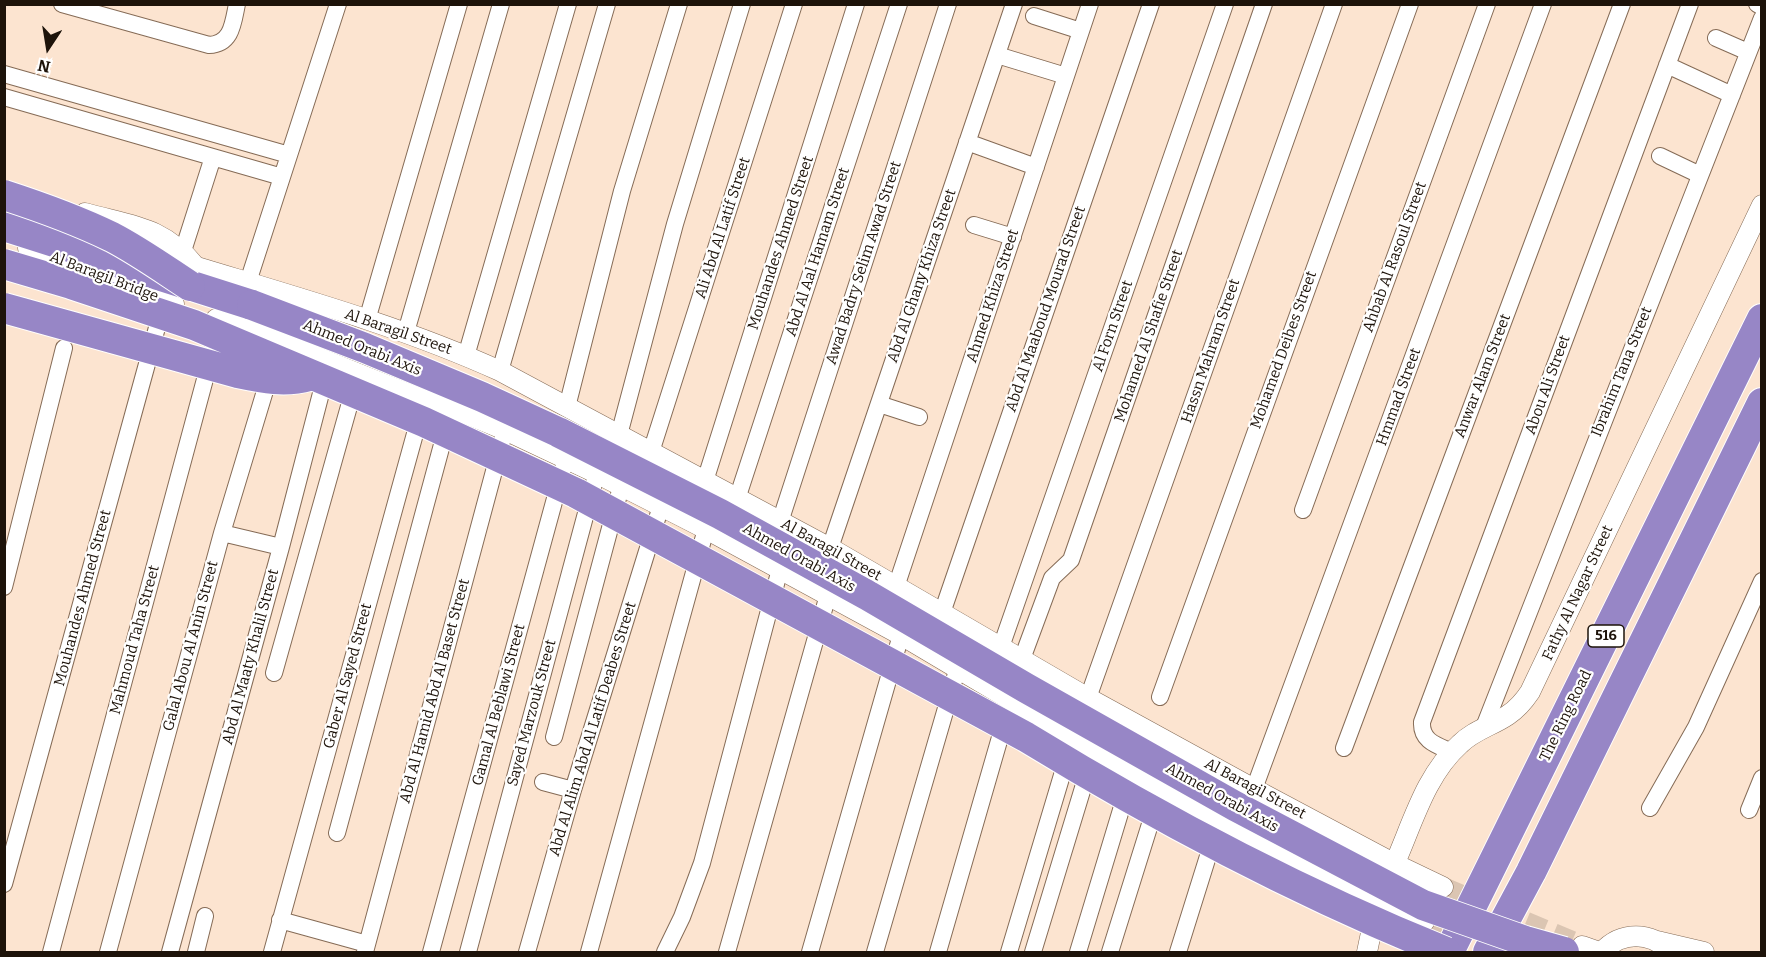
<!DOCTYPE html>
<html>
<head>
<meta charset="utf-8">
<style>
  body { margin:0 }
  #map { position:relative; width:1766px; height:957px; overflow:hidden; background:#fce4d0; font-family:Bitter,serif }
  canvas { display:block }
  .frame { position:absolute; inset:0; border:6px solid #1d130a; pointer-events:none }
  .north { position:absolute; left:18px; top:18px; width:60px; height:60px; -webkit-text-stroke:4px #fff; paint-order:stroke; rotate:192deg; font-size:16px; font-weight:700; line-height:24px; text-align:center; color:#1d130a }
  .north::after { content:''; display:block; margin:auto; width:21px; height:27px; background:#1d130a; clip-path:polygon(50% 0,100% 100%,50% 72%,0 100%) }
</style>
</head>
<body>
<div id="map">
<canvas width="1766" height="957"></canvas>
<div class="frame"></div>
<div class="north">N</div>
</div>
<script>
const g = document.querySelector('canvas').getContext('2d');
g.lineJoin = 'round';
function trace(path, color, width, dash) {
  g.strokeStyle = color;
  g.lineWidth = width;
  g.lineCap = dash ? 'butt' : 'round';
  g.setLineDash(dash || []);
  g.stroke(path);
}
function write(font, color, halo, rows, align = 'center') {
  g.font = font + ' Bitter,serif';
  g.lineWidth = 4.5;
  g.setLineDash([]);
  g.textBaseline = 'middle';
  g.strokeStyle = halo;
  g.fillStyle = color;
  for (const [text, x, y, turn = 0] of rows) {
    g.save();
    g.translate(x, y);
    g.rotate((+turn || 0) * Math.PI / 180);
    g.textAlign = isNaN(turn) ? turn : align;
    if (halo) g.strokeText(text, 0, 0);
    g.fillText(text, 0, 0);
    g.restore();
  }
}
const tertiaryTunnel = new Path2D(`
  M1443,887L1577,943
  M1424,922L1500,952`);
const minor = new Path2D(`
  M62,4L209,45C232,44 233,23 237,4
  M1757,4L1762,7
  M1034,16L1081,31
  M1716,38L1748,52
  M997,55L1066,76
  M1667,65L1732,95
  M4,74L289,155
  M4,97L282,177
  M967,142L1036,167
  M1660,156L1700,175
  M974,225L1013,237
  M183,251L213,157
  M248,282L338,4
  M367,320L459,4
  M406,332L501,4
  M466,356L568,4
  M500,371L607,4
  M879,404L919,417
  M567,407L622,191L679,4
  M619,435L675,224L742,4
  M651,452L794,4
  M705,481L856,4
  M737,499L899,4
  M1303,510L1487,4
  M780,522L948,4
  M222,533L281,547
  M830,548L1014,4
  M4,587L64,348
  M896,587L1090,4
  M942,613L1151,4
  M1001,647L1225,4
  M1022,659L1052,578L1071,560L1264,4
  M274,673L355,385
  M1160,697L1410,4
  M1088,698L1334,4
  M1484,727L1762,18
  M554,737L621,487
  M1344,748L1622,4
  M1452,752C1436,745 1421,741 1422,722L1690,4
  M543,782L573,790
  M1254,789L1543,4
  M1650,808L1696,727L1762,581
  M1749,810L1762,778
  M337,833L447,426
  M4,884L161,313
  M280,920L367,944
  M51,952L219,327
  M108,952L222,533L271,371
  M170,952L281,547L326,374
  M196,952L205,916
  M272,952L421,412
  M365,952L505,430
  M431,952L566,458
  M468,952L600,461
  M527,952L573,790L661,506
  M589,952L706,529
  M665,952L682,917L702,863L780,569
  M727,952L828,595
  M810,952L901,635
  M875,952L958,667
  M938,952L1005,720
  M1009,952L1068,755
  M1033,952L1089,768
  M1078,952L1127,790
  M1110,952L1156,805
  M1178,952L1214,837`);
const tertiary = new Path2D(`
  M85,213C132,226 163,226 196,267
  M28,248L174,304
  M158,255C273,291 390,321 500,371L830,548L1088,698L1254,789L1395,864L1443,887
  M216,319L280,342L424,400L452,408L505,430L596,473L706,529L901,635L1132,772L1290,856L1424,922
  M1390,874C1411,830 1423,777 1460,744C1474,730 1492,726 1508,715C1517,709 1524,701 1530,692L1762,205
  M1657,941L1704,952
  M1582,946L1599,952
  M1367,952L1376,909
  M1602,952C1621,931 1651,931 1670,952`);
const motorway = new Path2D(`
  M4,226L252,305
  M1449,952L1762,319
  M1488,952L1531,872L1762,403`);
const motorwayBridge = new Path2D(`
  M4,195C41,207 77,220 112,237C139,251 164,269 190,286
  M4,264L71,284L194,325L424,422L576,493L1026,737C1160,819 1300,893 1446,952
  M252,305L365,348L482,397L558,432L720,514L867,595L1026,688L1235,806L1423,905L1525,941L1564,952
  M4,308L238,373C262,378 285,383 309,376`);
const shields = [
  [1606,636,36]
];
const shieldNames = [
  ["516",1606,636]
];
const streetNames = [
  ["Ali Abd Al Latif Street",723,228,-72],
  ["Mouhandes Ahmed Street",781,243,-72],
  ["Abd Al Aal Hamam Street",818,252,-72],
  ["Ahbab Al Rasoul Street",1395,257,-70],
  ["Awad Badry Selim Awad Street",864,263,-72],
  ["Abd Al Ghany Khiza Street",922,276,-71],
  ["Al Baragil Bridge",104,277,21],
  ["Ahmed Khiza Street",993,296,-72],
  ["Abd Al Maaboud Mourad Street",1046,309,-71],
  ["Al Forn Street",1113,326,-71],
  ["Al Baragil Street",398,332,19],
  ["Mohamed Al Shafie Street",1149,336,-71],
  ["Ahmed Orabi Axis",362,348,22],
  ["Mohamed Deibes Street",1284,350,-70],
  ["Hassn Mahram Street",1211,351,-71],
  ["Ibrahim Tana Street",1622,372,-68],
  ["Anwar Alam Street",1483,376,-69],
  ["Abou Ali Street",1548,385,-70],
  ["Hmmad Street",1399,397,-70],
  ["Al Baragil Street",831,550,29],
  ["Ahmed Orabi Axis",799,558,29],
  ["Fathy Al Nagar Street",1578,593,-65],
  ["Mouhandes Ahmed Street",83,598,-75],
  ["Mahmoud Taha Street",135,640,-75],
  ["Galal Abou Al Anin Street",191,646,-75],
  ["Abd Al Maaty Khalil Street",251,657,-75],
  ["Gaber Al Sayed Street",348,676,-75],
  ["Abd Al Hamid Abd Al Baset Street",435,691,-75],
  ["Gamal Al Beblawi Street",499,705,-75],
  ["Sayed Marzouk Street",532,713,-75],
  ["The Ring Road",1566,716,-64],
  ["Abd Al Alim Abd Al Latif Deabes Street",593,729,-73],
  ["Al Baragil Street",1255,789,28],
  ["Ahmed Orabi Axis",1222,798,29]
];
trace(tertiaryTunnel, '#dbc5b2', 20, [20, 10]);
trace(minor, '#856b56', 18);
trace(tertiary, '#856b56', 21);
trace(motorway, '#fff', 32);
trace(minor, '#fff', 16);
trace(tertiary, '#fff', 20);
trace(motorway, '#9786c6', 30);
trace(motorwayBridge, '#fff', 32, []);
trace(motorwayBridge, '#9786c6', 30);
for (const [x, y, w] of shields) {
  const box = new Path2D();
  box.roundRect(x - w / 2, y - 11, w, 22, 4.5);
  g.fillStyle = '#fff';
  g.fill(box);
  trace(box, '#1d130a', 1.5);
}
write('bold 14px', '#1d130a', null, shieldNames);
write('15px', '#1d130a', '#fff', streetNames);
</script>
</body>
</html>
